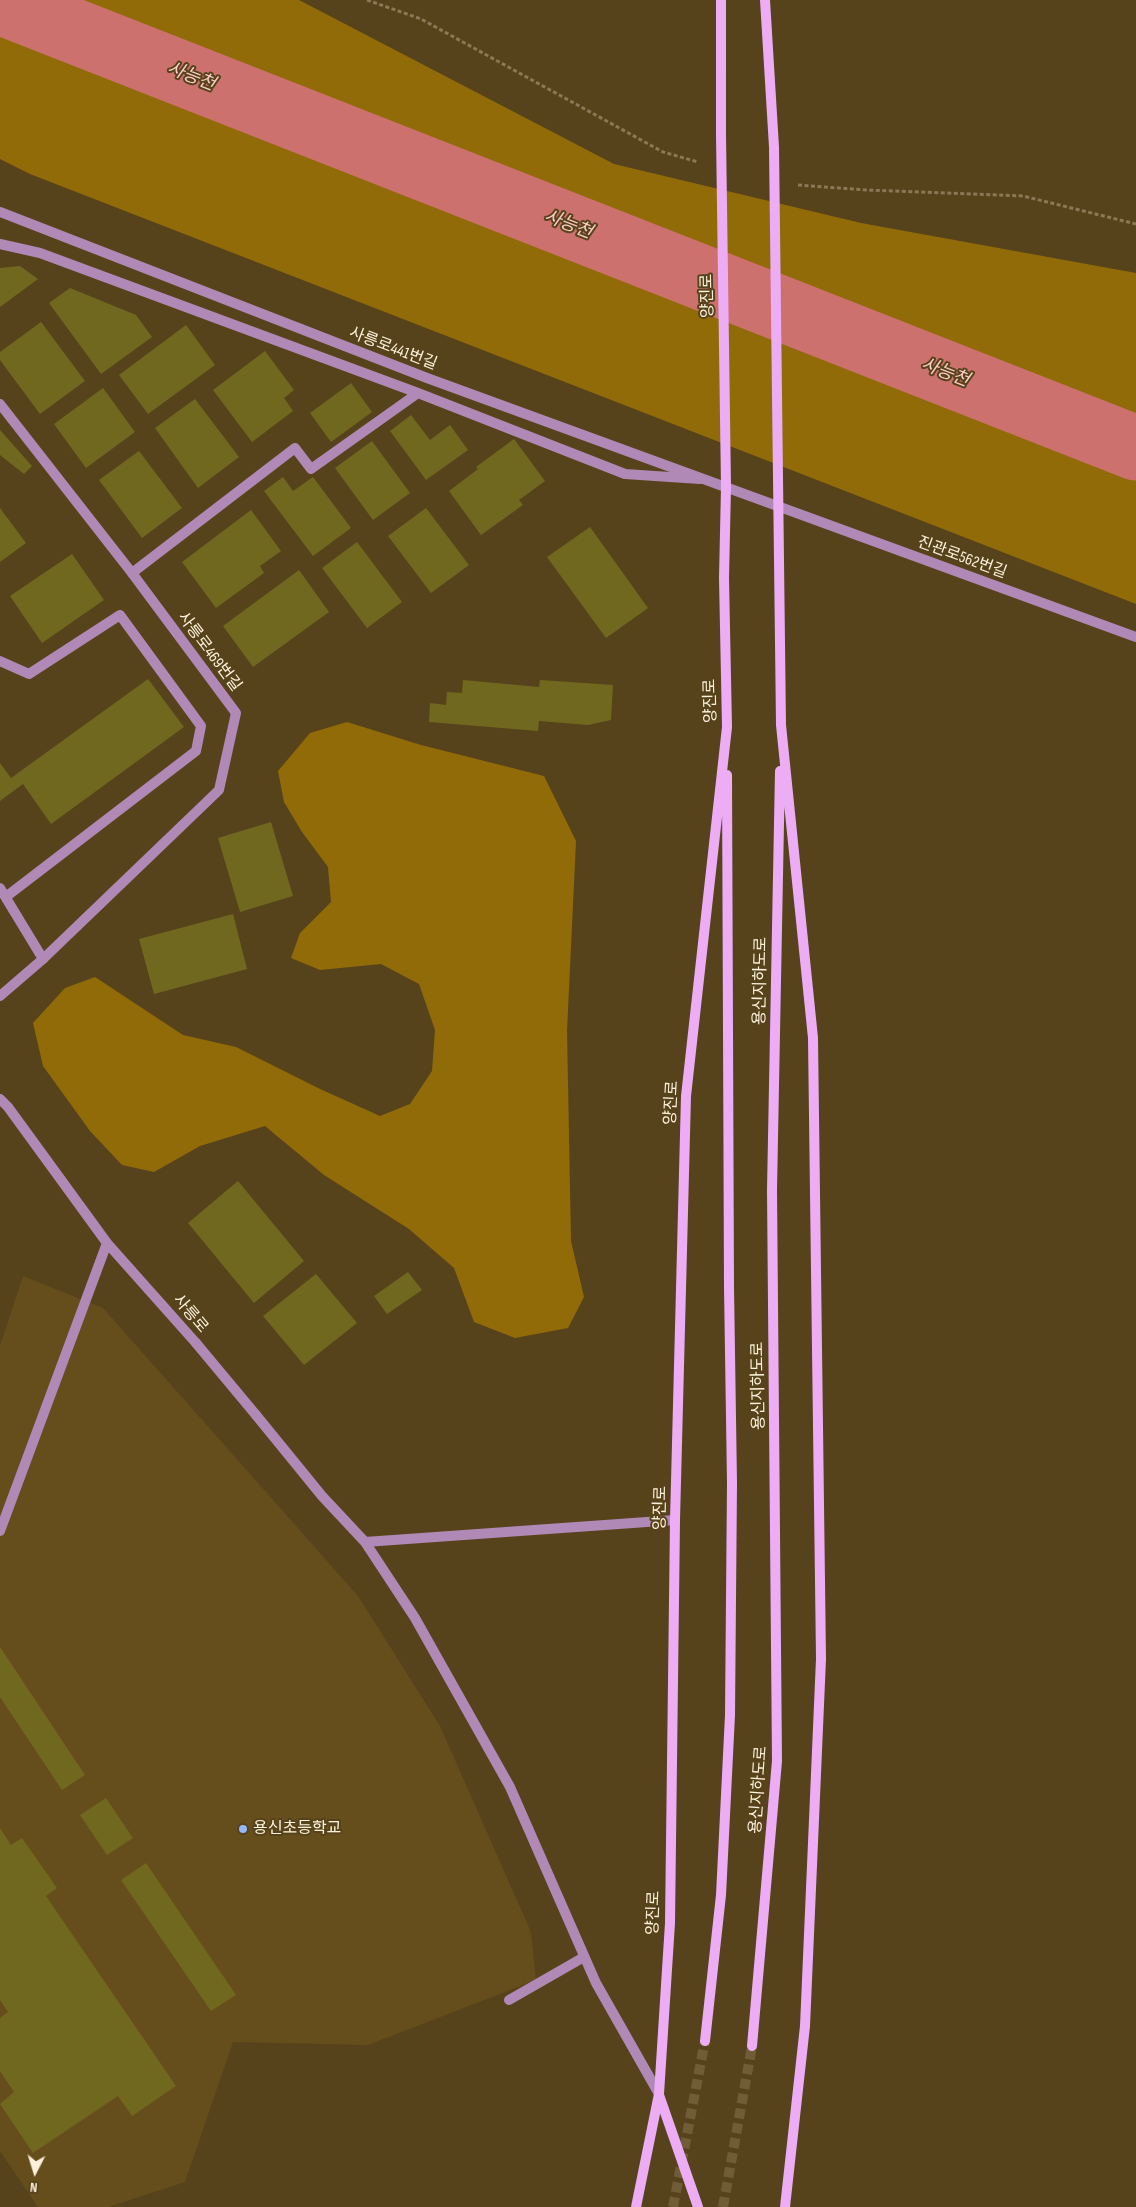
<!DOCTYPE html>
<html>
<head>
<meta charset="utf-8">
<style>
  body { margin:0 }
  #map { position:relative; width:1136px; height:2207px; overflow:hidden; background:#57431b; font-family:"Sofia Sans Condensed",sans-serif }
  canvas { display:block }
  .north { position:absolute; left:10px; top:2147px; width:50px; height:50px; -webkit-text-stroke:4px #57431b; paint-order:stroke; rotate:185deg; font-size:14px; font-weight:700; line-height:20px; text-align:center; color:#fdf1db }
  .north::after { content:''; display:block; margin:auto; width:18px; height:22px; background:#fdf1db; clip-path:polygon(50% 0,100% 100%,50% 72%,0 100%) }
</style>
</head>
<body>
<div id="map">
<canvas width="1136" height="2207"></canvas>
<div class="north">N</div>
</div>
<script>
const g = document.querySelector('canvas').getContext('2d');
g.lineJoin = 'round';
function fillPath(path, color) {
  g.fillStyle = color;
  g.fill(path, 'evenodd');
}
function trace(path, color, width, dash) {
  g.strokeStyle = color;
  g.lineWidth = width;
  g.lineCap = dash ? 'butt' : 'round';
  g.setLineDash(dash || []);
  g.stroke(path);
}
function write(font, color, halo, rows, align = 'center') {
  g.font = font + ' "Sofia Sans Condensed","Noto Sans KR",sans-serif';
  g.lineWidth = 4;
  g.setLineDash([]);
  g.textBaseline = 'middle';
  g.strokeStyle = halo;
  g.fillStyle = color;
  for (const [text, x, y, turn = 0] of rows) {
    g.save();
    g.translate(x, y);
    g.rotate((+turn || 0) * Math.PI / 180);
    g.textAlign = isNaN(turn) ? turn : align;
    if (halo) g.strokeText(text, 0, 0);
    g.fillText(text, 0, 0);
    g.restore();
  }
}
const built = new Path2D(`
  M23,1276L103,1308L358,1596L440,1726L531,1932L536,1980L368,2045L233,2042L185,2182L108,2207H38L0,2151V1346Z`);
const green = new Path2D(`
  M0,0H299L614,164L861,223L1136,273V604L30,174L0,159Z
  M347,722L421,745L544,776L576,841L567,1031L571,1241L584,1297L568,1328L515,1338L474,1322L454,1268L409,1229L324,1175L265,1126L200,1146L154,1172L122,1165L90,1131L43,1066L33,1023L65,988L95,977L183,1035L236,1047L320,1089L380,1116L410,1104L432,1071L435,1030L419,984L381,964L320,970L291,958L300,933L331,902L328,867L302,832L284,802L278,771L310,733Z`);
const river = new Path2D(`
  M0,2L1136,448`);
const building = new Path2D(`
  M20,266L38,279L0,307V268Z
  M70,288L136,315L152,337L101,374L49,303Z
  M41,322L85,381L40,414L0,360V352Z
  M186,325L215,365L148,414L119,375Z
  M265,351L294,390L284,398L293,411L252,442L213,390Z
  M351,383L372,412L331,442L310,413Z
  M103,388L135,432L86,468L54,424Z
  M195,399L239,457L198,488L155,428Z
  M411,415L430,440L450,425L468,450L426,480L390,431Z
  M0,430L32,466L24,474L0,455Z
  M514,439L545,481L519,500L523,505L481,535L449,491L478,469L476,467Z
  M372,441L410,493L373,520L335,468Z
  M139,451L182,508L142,538L99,480Z
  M283,477L293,491L313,477L351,528L313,556L264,491Z
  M0,508L26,543L0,562Z
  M426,508L469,565L431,593L388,536Z
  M251,510L281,551L260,566L264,573L216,608L182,562Z
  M590,527L648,608L606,638L547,557Z
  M357,542L402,602L367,628L322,568Z
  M72,554L104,600L42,643L10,596Z
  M299,570L329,612L253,667L223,626Z
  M148,679L184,727L51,824L23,784L0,801V763L11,778Z
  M463,680L539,687L540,680L613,685L611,720L588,725L539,721L538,731L429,722L430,703L446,705L447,692L462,693Z
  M271,822L293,896L240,912L218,838Z
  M233,914L247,969L154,994L139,939Z
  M238,1181L304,1261L254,1303L188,1223Z
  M408,1272L422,1290L387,1314L374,1296Z
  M316,1274L357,1323L304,1365L263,1316Z
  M0,1647L85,1775L62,1790L0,1697Z
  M106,1798L133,1838L107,1855L80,1815Z
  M0,1828L11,1845L22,1838L57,1888L46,1896L176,2086L132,2116L118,2096L33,2153L0,2104L14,2092L0,2071V2018L8,2012L0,2000Z
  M146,1863L236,1995L211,2011L121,1880Z`);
const secondaryTunnel = new Path2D(`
  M673,2207L705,2041
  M723,2207L752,2046`);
const path = new Path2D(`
  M367,0L421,19L663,152L698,162
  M798,185L866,190L1023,196L1136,224`);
const service = new Path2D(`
  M0,244L40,253L418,393L625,474L700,479
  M132,573L295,448L311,469L418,393
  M0,661L29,674L120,615L201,726L196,751L7,896
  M0,888L43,959
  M0,1531L107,1243
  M509,2000L584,1957`);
const minor = new Path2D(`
  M0,212L427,378L1136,637
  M0,404L132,573L236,713L219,790L43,959L0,996
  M196,1343L256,1415`);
const tertiary = new Path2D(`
  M0,1099L8,1107L107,1243L196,1343
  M256,1415L322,1496L365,1542L415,1618L510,1787L596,1983L659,2094
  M365,1542L675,1520`);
const secondary = new Path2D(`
  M765,0L774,147L781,725L813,1038L821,1659L805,2026L785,2207
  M705,2041L721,1895L730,1715L732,1483L729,1287L727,775
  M752,2046L777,1761L772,1190L780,771
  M659,2095L698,2207
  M636,2207L659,2094L670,1923L675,1520L686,1096L727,727L724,578L726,487L721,135V0`);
const markers = [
  [243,1829,5,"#92b7fd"]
];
const streetNames = [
  ["양진로",708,296,-91],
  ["사릉로441번길",393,349,21],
  ["진관로562번길",962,558,20],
  ["사릉로469번길",209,652,53],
  ["양진로",711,701,-91],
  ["용신지하도로",761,981,-89],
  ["양진로",672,1103,-87],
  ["사릉로",190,1314,50],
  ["용신지하도로",759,1386,-91],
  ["양진로",661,1508,-89],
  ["용신지하도로",759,1790,-86],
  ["양진로",654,1913,-88]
];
const poiNames = [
  ["용신초등학교",253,1829]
];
const waterNames = [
  ["사능천",191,77,21],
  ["사능천",568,225,21],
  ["사능천",945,373,21]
];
fillPath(built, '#654d1c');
fillPath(green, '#926b09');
trace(river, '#cc716e', 65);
fillPath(building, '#71681f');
trace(secondaryTunnel, '#705d38', 10, [10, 5]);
trace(path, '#8a7856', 3, [4, 2.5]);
trace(service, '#b189b6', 10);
trace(minor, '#b189b6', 10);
trace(tertiary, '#b189b6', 10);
trace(secondary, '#ecadf5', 10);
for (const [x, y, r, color] of markers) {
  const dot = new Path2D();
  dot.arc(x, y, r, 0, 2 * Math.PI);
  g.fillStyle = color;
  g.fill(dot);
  trace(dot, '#57431b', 2);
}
write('16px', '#fdf1db', '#57431b', streetNames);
write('16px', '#fdf1db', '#57431b', poiNames, 'left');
write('italic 18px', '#ffccc9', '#57431b', waterNames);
</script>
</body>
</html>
